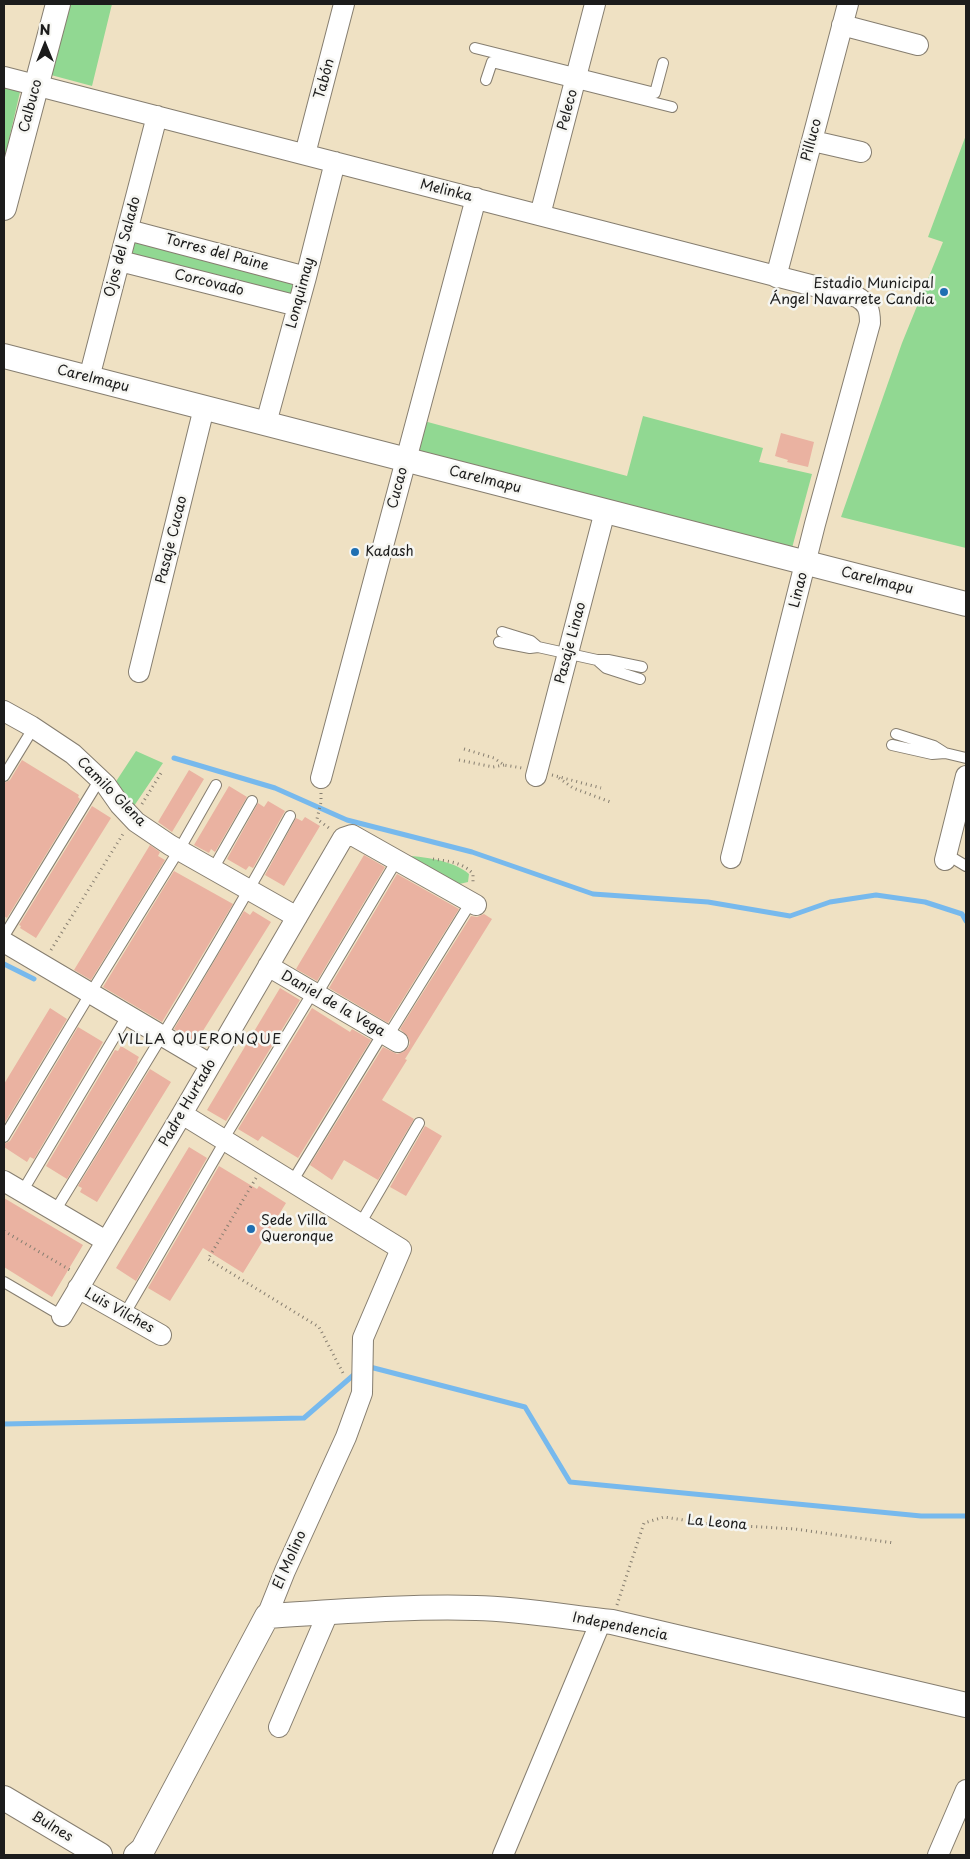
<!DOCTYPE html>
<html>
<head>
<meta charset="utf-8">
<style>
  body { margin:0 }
  #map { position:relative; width:970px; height:1859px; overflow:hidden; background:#efe1c3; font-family:"Playpen Sans",sans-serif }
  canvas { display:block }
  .frame { position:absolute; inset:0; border:5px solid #1c1c1c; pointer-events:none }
  .north { position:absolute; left:20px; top:20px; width:50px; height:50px; -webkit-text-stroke:4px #f6f6f2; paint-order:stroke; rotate:0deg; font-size:14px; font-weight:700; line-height:20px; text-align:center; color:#1c1c1c }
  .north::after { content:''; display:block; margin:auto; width:18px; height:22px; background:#1c1c1c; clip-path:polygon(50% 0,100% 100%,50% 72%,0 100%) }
</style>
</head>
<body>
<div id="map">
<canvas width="970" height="1859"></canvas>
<div class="frame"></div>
<div class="north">N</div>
</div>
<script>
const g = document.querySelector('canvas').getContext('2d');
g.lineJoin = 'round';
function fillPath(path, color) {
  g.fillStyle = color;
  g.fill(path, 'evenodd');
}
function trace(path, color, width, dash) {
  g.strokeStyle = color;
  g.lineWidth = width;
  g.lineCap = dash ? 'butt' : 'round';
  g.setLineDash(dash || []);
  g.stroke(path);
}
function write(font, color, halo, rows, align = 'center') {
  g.font = font + ' "Playpen Sans",sans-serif';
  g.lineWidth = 5;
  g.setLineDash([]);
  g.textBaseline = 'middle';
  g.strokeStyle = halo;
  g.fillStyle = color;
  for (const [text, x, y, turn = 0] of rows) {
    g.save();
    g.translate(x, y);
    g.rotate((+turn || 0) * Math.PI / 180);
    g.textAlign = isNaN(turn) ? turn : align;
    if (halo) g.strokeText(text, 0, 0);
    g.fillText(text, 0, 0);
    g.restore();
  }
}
const green = new Path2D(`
  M70,4H112L92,86L51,75Z
  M4,87L20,92L4,161Z
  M966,135V548L841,517L902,343L943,242L928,237Z
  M133,236L297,279L291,300L127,257Z
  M643,416L763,448L759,462L812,474L792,548L416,451L424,421L627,476Z
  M136,751L163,763L132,809L115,783Z
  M395,855C418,856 452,859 469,874L468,882L455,885Z`);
const stream = new Path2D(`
  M174,758L275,788L347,820L472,852L593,894L708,902L790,916L830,902L876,895L925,902L962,914L966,921
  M4,964L34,979
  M366,1366L525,1407L570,1482L921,1516H966
  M4,1424L304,1418L357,1372`);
const building = new Path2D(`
  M781,433L814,442L808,467L787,462L788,460L775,456Z
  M22,760L79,795L78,797L80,799L7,918L4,916V783L10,780Z
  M189,770L204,779L172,832L158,822Z
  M229,786L247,797L215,852L211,849L209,853L194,845Z
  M268,801L285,811L253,868L249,866L246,870L227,859L258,803L264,807Z
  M92,806L111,818L36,938L20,928L21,926L19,925Z
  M305,817L320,826L284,886L265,875L296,818L302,821Z
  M150,845L160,852L158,856L165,860L91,980L74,970Z
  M364,855L385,867L317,981L296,969Z
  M174,871L233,904L162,1022L103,987Z
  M397,874L459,909L388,1023L329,988Z
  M244,911L250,915L253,911L271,922L196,1042L174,1029Z
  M484,914L492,919L405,1059L407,1060L382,1100L414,1119L378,1180L344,1160L332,1180L310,1165L383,1047L397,1054L403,1052L408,1048L410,1043L408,1037L400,1029L471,916L477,917Z
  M280,988L300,1000L226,1121L207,1110Z
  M50,1008L67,1019L4,1124V1084Z
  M312,1008L350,1032L352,1029L371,1040L298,1158L262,1136L258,1141L238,1129Z
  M78,1027L103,1042L34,1159L30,1157L27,1162L4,1147V1144L10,1141Z
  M121,1046L139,1057L137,1061L138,1062L67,1179L46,1166L115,1050L118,1051Z
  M150,1069L171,1082L97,1202L80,1192L82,1188L78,1186Z
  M425,1126L442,1136L406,1196L390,1187Z
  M189,1147L207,1158L136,1281L116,1268Z
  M219,1166L257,1189L259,1186L286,1203L243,1273L203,1248L170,1301L148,1288Z
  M4,1198L83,1245L52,1297L4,1267Z`);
const path = new Path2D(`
  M464,749L494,758L504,765L522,768
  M459,760L493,767L504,765
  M552,775L601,788
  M559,778L573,788L613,803
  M321,793V802L317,819L329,828
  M142,804L163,770
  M433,859C447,861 463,862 473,874V885
  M51,950L123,834
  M256,1178L208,1259L319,1327L344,1375
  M4,1231L70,1270
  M617,1605L644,1523L664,1517L710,1524L795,1529L894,1543`);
const service = new Path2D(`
  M475,48L655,93L663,63
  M486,80L492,62L672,107
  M502,632L531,641L538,647
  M499,642L530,648L538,647L597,660H608L642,667
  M597,660L606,668L640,679
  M896,734L934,746L945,753L966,758
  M892,745L932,754L945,753
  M4,776L34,727
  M946,854L966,866
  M213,869L252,801
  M4,936L100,779
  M317,994L397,860
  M388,1036L471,902
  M4,1137L90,994L179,850L216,785
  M223,1140L313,992
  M292,1182L383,1033
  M22,1192L127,1016
  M55,1211C135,1080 216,951 290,816
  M360,1224L419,1123
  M4,1282L62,1316
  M124,1315L225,1141`);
const minor = new Path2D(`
  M842,25L918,45
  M4,77L857,297C868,303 870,310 870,323L815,524L731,858
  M813,141L861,152
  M305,154L344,4
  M540,215L595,4
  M128,230L306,277
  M120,261L298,306
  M776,277L848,4
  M89,378L157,116
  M266,423L306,277L335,162
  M139,672L204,408
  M4,711L31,726L73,754L106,785L120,805L136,822L170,845L297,917
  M536,776L605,511
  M321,778L476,198
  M945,860L966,776
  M4,942L210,1064
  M268,966L398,1042
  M182,1114L401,1249L363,1338L362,1393L346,1437L285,1571L267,1616
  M4,1181L106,1241
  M78,1288L161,1335
  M62,1316L182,1114L343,838L352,835L476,905
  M279,1727L328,1613
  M503,1855L601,1621
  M938,1855L966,1790`);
const tertiary = new Path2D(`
  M4,208L58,4
  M4,356L966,604
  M4,1798L100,1855
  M136,1855L143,1849L267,1616C337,1612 406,1606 476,1608C521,1609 566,1617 612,1622L966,1705`);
const markers = [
  [944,292,5,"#1f6fb2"],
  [355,552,5,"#1f6fb2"],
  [251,1229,5,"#1f6fb2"]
];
const streetNames = [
  ["Tabón",325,79,-75],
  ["Calbuco",31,106,-75],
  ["Peleco",568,110,-75],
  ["Pilluco",812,140,-75],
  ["Melinka",446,191,14],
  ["Ojos del Salado",123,247,-75],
  ["Torres del Paine",217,253,15],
  ["Corcovado",209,283,14],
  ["Lonquimay",301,293,-75],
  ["Carelmapu",93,379,14],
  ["Carelmapu",485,480,14],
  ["Cucao",398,488,-75],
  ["Pasaje Cucao",172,540,-76],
  ["Carelmapu",877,581,14],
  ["Linao",799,590,-76],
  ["Pasaje Linao",571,643,-75],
  ["Camilo Glena",111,792,45],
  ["Daniel de la Vega",333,1004,30],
  ["Padre Hurtado",188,1103,-60],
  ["Luis Vilches",119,1311,29],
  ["La Leona",717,1523,5],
  ["El Molino",290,1560,-66],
  ["Independencia",620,1627,11],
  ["Bulnes",52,1827,31]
];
const poiNames = [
  ["Estadio Municipal",934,284,"right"],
  ["Ángel Navarrete Candia",934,300,"right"],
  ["Kadash",365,552],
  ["Sede Villa",261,1221],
  ["Queronque",261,1237]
];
const neighbourhoodNames = [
  ["VILLA QUERONQUE",200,1040]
];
fillPath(green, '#91d892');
trace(stream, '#77b9ed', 5);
fillPath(building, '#eab2a1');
trace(service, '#867e70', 12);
trace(minor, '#867e70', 22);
trace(tertiary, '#867e70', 26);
trace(path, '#867e70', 3, [1, 4]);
trace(service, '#fff', 10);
trace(minor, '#fff', 20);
trace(tertiary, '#fff', 24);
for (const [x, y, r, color] of markers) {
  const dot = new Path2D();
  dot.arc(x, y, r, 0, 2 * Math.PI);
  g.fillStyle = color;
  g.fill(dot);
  trace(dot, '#f6f6f2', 2);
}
write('14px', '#1c1c1c', '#f6f6f2', streetNames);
write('14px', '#1c1c1c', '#f6f6f2', poiNames, 'left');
g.letterSpacing = '1px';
write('15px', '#1c1c1c', '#f6f6f2', neighbourhoodNames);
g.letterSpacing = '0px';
</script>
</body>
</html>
